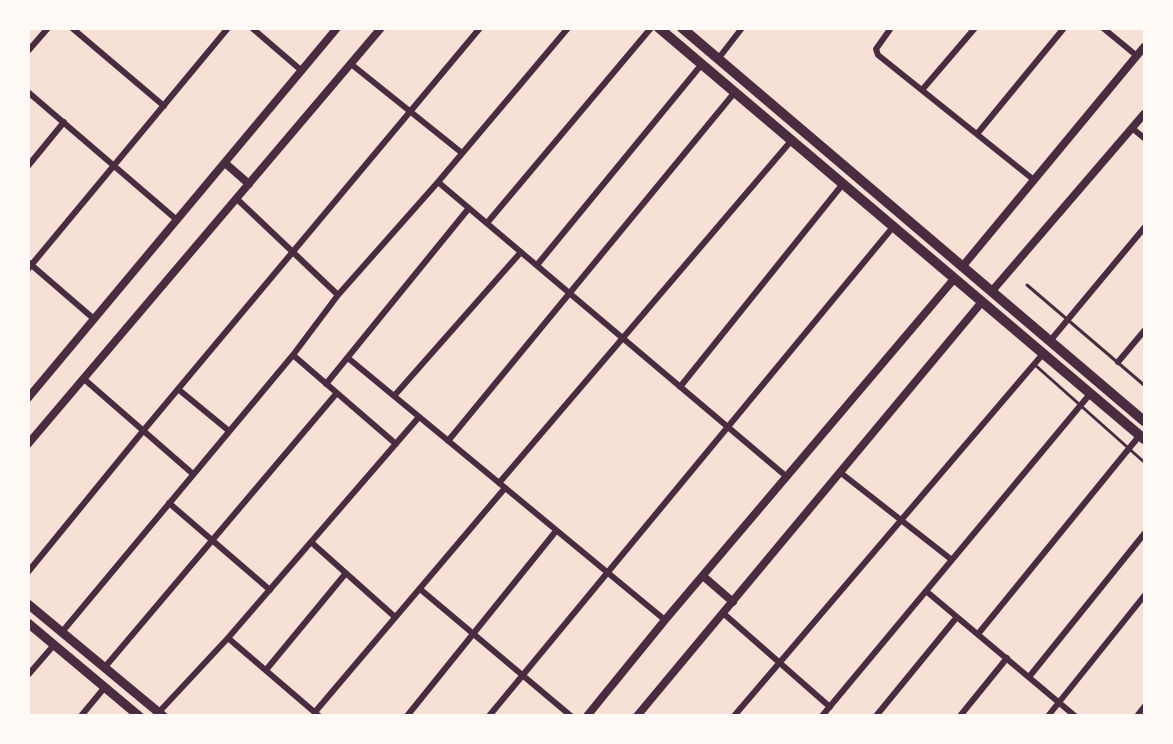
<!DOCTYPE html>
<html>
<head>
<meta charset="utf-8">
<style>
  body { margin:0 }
  #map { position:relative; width:1173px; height:744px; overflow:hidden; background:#f7e1d7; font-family:Ubuntu,sans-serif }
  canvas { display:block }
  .frame { position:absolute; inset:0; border:30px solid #fffaf5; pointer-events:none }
</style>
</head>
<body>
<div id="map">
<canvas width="1173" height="744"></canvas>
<div class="frame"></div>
</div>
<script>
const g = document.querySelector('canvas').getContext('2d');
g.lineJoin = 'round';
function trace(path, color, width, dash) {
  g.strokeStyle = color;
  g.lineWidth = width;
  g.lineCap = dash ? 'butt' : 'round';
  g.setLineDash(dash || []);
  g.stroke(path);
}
const service = new Path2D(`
  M1027,285L1144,385
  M1034,364L1144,462`);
const minor = new Path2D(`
  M72,28L164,106
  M252,28L302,71
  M891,28L876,49L878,55L1034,180
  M1103,28L1137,56
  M28,51L48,28
  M718,59L742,28
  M351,64L462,153
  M922,90L975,28
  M28,92L177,220
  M1132,128L1144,138
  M977,134L1064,28
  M28,166L64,122
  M438,182L787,477
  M237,199L338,295
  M487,223L651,28
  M28,262L94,319
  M537,265L702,64
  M28,269L228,28
  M1050,341L1144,228
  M293,355L396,444
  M348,358L665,620
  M1118,362L1144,331
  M84,379L193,474
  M326,384L469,208
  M680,387L842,185
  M178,389L229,431
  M394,396L521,252
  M448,441L735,92
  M841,473L952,560
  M499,483L791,141
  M169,503L270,590
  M311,542L395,617
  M28,572L143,431L480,28
  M420,589L571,716
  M926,591L1075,716
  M723,613L830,707
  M62,632L293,355L338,295L438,182L568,28
  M978,634L1140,435
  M228,638L319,716
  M105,667L336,394
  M266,670L346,573
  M28,675L54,645
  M1029,677L1144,534
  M159,712L228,638L419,417
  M315,712L505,488
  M81,716L105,687
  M407,716L556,531
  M489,716L893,227
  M734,716L1042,355
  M822,716L1090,394
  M876,716L957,617
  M960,716L1007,658
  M1048,716L1144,596
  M1137,716L1144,707`);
const tertiary = new Path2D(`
  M225,163L249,184
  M962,267L1144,47
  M992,291L1144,114
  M28,398L337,28
  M28,444L381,28
  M703,576L733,602
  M587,716L665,620L954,279
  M637,716L981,303`);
const secondary = new Path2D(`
  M28,604L163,716
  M28,623L139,716`);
const primary = new Path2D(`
  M659,28L1144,439
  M682,28L1144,421`);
trace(service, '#4a2c40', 3);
trace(minor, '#4a2c40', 6);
trace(tertiary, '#4a2c40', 8);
trace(secondary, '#4a2c40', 9);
trace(primary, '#4a2c40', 10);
</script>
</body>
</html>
